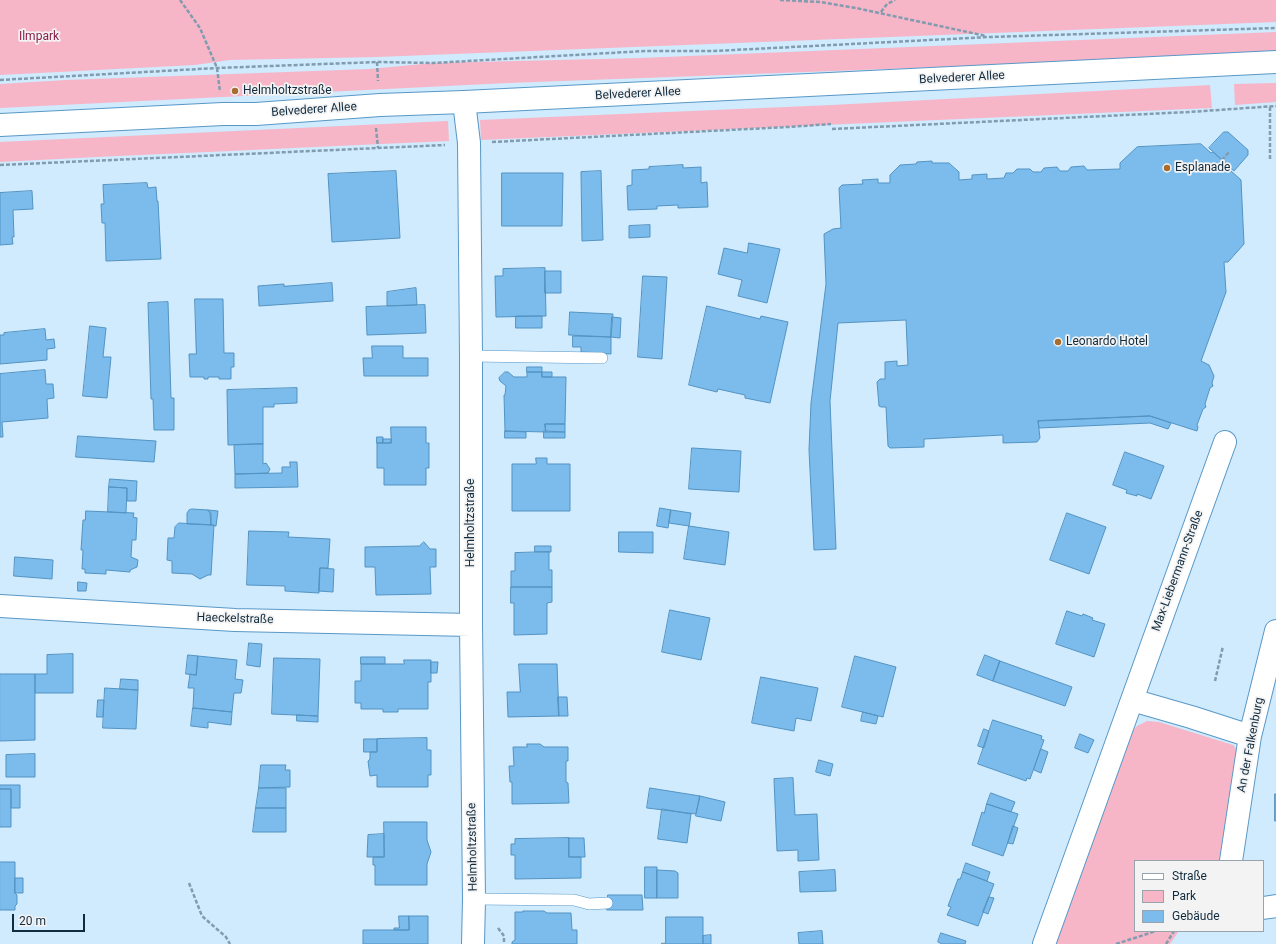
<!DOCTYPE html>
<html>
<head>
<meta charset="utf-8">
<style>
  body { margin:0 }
  #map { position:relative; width:1276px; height:944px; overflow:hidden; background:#d0eafe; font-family:Roboto,sans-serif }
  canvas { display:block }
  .legend { position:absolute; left:1134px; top:860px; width:130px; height:72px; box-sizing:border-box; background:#f3f3f3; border:1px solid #98a3ab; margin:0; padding:5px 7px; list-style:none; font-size:12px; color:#102b3e }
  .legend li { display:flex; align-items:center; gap:8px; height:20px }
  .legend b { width:20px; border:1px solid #98a3ab }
  .scale { position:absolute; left:12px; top:914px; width:73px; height:18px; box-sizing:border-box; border:2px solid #102b3e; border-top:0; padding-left:5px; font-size:12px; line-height:14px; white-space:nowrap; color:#102b3e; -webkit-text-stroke:3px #f3f3f3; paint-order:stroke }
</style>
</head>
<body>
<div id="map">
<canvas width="1276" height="944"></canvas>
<ul class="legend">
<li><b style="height:5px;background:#fff"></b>Straße</li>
<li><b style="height:11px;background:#f6b6c7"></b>Park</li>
<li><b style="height:11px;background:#7bbcec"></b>Gebäude</li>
</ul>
<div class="scale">20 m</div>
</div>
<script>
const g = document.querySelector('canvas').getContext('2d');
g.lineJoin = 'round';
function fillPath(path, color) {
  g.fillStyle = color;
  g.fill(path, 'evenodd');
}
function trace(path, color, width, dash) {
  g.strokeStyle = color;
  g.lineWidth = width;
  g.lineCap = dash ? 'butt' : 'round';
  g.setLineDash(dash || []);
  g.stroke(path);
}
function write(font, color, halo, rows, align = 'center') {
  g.font = font + ' Roboto,sans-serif';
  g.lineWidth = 3.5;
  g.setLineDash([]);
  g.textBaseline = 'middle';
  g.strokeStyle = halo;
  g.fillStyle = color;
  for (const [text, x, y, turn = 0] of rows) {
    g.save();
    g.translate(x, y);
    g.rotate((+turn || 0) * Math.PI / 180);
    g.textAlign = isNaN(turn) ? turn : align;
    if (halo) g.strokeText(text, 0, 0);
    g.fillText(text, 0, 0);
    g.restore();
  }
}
const green = new Path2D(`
  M0,0H1276V22L377,57L230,60L195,65L0,75Z
  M1276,32V53L1213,57L508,83L0,108V84L66,80L369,69L433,63L640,58Z
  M1276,83V102L1235,105L1234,84Z
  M1210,85L1212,108L481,140L480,120L832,105Z
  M448,121L449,141C299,148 150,154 0,162V142Z
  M1147,721L1159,722L1233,745L1237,750L1219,861H1135V931H1179L1170,944H1055L1128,736L1137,726Z`);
const building = new Path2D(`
  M1224,132H1228L1248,150V155L1234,171L1209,148Z
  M1201,144L1211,153L1213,152L1232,169L1230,170L1241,180L1244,244L1228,262H1224L1226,292L1201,361L1209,365L1214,376L1212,383L1213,386L1210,388L1205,404L1206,407L1203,409L1197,425L1198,427L1197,431L1150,416L1038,421L1040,438L1037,442L1003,443V435L924,439V447L890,448L888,446L886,407H881L879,406L877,382L880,379H885V362L897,361V366L908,365L906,320L838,323L830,401L836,549L814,550L809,450L811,403L826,284L824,234L833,229L841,228L839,188L842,185L863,184L862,180L878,179V183H890V175L900,165L916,164L917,162L932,161V163H949L959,172V180L972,179V175L987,174V179L1004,178L1006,173H1013L1017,169H1030L1033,172H1041L1044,168L1057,167L1060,171H1068L1071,167L1084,166L1087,170L1120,169V163L1137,147Z
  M683,165V168L701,167V183L707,182L708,207L678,208V205L657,206V209L628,210L627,186L632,185V170L649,169V167Z
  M396,171L400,238L332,242L328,174Z
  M601,171L603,240L582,241L581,172Z
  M502,173H563L562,226H502Z
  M147,183L148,188L156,187L157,201H158L161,259L106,261L105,223H102L101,204H104L103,185Z
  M32,191L33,209L13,210L14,237H12L13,244L0,245V193Z
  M650,225V237L629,238V226Z
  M749,243L780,249L767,303L738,296L742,280L718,274L724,248L747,253Z
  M545,268L546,316L496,317L495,276H503V269Z
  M545,271H561V293H545Z
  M643,276L667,277L662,359L638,357Z
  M332,283L333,301L259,306L258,286L284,284V286Z
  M416,288L417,305L387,306V292Z
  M195,299H223L224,353H234V367H231V379H219V377H208V379H204V377H190L189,354H196Z
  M168,302L171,398H174V430H154L153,399H151L148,303Z
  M425,305L426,333L367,335L366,307Z
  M707,306L760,319L761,316L788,322L770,403L745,398V395L718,389L717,392L689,385Z
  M570,312L613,314L611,337L569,335Z
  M516,316H542V328H516Z
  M612,317L621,318L620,338L611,337Z
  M90,326L106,328L103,357H111L107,398L83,396Z
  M45,329L46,340L54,339L55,348L47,349V360L0,364V335H4V333Z
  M573,336L611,337V354L581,352V347H573Z
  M372,346H403V358H428V376H364L363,358H372Z
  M527,367H542V372H527Z
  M45,370L46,384H53L54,398L47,399L48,418L2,422L3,437H0V374Z
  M505,372H508L514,377H527V372H542V377H566L565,424H545L546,432L505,431L504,395H505L506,386L500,381L499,378Z
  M542,372H552V377H542Z
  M297,388V403L274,404V407H263V444L228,445L227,390Z
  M1150,416L1171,423L1168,429L1150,423L1039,428L1038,421Z
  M545,424H565V432H546Z
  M391,427H426V443H429V468H426V485H384V468H377V443H391Z
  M505,431L526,432V438H505Z
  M544,431L565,432V438H544Z
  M78,436L156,441L154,462L76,457Z
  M377,437H383V443H377Z
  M383,439H391V443H383Z
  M263,444V464L266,463L270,469L268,473L235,474L234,445Z
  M692,448L741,451L739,492L689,489Z
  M1125,452L1164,466L1151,499L1137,494V496L1126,493L1127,490L1113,485Z
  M536,458H547V464H570V511H512V464H536Z
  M290,462H297L298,487L235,488V474L282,473V467H290Z
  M110,479L137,481L136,501H127V488L109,487Z
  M109,487L127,488L126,513L108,512Z
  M660,508L671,510L668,528L657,526Z
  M192,509L208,510L210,512L211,525L187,524V513L189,510Z
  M208,510L218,511L216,526L211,525V514Z
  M671,510L691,513L689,526L669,523Z
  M86,511L134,513L133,517L137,518L136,540H132L131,557L138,560L137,567L130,570V572L106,570V574L85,573V569H82L83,550H81L83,520H85Z
  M1067,513L1106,527L1089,574L1050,560Z
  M179,523L214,525L211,575H208L200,579L192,574L172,573V561L167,560L168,538H174L175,527Z
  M689,526L729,532L725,565L684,559Z
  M249,531L289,532L288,537L330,539L328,568H320L319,593L285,591V586L247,585Z
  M619,532H653V553L619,552Z
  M424,542L430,549H436V567H430L431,594L376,595L375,567H365V547L419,546Z
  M535,546H551V552H535Z
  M549,552V570H552V587H511V571H515V553Z
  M15,557L53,560L52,579L14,576Z
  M320,568L334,569L333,592L319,591Z
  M78,582L87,583L86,591H78Z
  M511,587H552V602L547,603V634L514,635V603H511Z
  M670,610L710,618L701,660L662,652Z
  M1067,611L1082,616L1083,614L1093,618L1092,620L1105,624L1094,657L1056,644Z
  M249,643L262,644L260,667L247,665Z
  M73,654V693H35V674H47V655Z
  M188,655L198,656L196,675L186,674Z
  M985,655L1000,661L993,681L977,675Z
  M198,656L237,660L235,679L243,680L241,693H234L232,712L193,708L194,688H188L190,674L196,675Z
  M855,656L896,667L883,717L842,707Z
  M361,657H385V664H361Z
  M274,658L320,659L318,716L272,714Z
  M404,660H431V682H428V709H398V712H383V709H361V703H355V681H361V664H404Z
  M1000,661L1072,687L1065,706L993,681Z
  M431,662H438L437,673H431Z
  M519,664H557L559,716L508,717L507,692H520Z
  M0,674H35V740L0,741Z
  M761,677L818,688L811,721L796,718L794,731L752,723Z
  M121,679L138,680V690L120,689Z
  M105,688L138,690L136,729L103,728Z
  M558,697H567L568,716H559Z
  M98,700H104L103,717H97Z
  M193,708L232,712L231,725L208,722V728L191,726Z
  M863,712L878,716L876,724L861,721Z
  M297,715L318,716V722L297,721Z
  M993,720L1042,736L1041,739L1044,740L1030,779L1027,778L1026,781L978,764Z
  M984,729L989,731L984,748L978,746Z
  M1080,734L1094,740L1088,753L1075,748Z
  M427,738V750H431V775H428V787H377V775L370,776L368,761L370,759V752H377V739Z
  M364,739H377V752H364Z
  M527,744H540L544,747H568V761H566V782L568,783L569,803L512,804V782H510L509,766H514L513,747H527Z
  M1041,749L1048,752L1041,773L1034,770Z
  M35,754V777H6V755Z
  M819,760L833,764L830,776L816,772Z
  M261,765H286L285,770H290V787L259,788Z
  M793,778L795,815L817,814L819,860L798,861V850L777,851L774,779Z
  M0,785H20V808H11V789H0Z
  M259,788H286V808H256Z
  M650,788L700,796L696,814L647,808Z
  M0,789H11V827H0Z
  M991,793L1015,802L1011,812L987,804Z
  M1275,794H1276V821H1275Z
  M700,796L725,802L721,821L696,816Z
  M987,804L1018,814L1003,856L972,845L982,812L984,813Z
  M256,808H286V832H253Z
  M662,809L691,814L687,843L658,839Z
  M384,822H427V840L431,852L427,864V885H375V865H373V857H384Z
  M1013,826L1018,828L1013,844L1008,843Z
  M384,834V857H367L368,835Z
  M569,838V857H581V878L515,879V855H511V844H515V839Z
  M569,838H584L585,857H569Z
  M0,862H15V893L17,895V904L15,906V910H0Z
  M966,863L990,872L987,881L963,872Z
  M645,867H657V898H645Z
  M657,870L675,871L678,873V898H657Z
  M835,870L836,891L800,892L799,872Z
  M963,872L994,884L978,926L947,915L951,907L948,906L958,879H960Z
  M15,878H23V893H15Z
  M608,895H642L643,910H607Z
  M989,897L994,898L988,914L983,912Z
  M523,911H544L547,913H571L572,930H577V944H512V942L515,940V912H523Z
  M399,916H409V930H394V928H399Z
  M409,916H428V944H363V930H409Z
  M666,917H703V944H666Z
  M822,931L823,944H799L798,933Z
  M941,933L966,941L965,944H942L938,942Z
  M711,935V944H703V936Z`);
const path = new Path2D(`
  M180,0L200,28L217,68L220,92
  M780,0L820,2L856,8L986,36
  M881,12L887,4L895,0
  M377,62L378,81
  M0,80L217,68L377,62L433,63L645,51H714L989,37L1276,28
  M1270,107V160
  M376,128L378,148
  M832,129L1189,112L1276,106
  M492,142L788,127L831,124
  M1222,160L1230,151
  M0,165L445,145
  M1215,681L1223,646
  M189,883L202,916L226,937L230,944
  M498,928L504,936V944
  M661,944H666
  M1116,944L1156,931
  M1166,944L1174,931`);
const lane = new Path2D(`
  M471,356L602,358
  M474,899L574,900L589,904L607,903`);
const street = new Path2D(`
  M464,102L469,143L471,356V625L474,899L473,944
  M0,606L235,620L471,625
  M1132,700L1191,717L1250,736
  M1231,861L1250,736L1276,631
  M1263,908L1276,906
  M1044,944L1225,442`);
const secondary = new Path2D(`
  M0,125L223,114H256L380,105L464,102L1276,62`);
const markers = [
  [235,91,4,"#a96c30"],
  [1167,168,4,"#a96c30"],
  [1058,342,4,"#a96c30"]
];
const parkNames = [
  ["Ilmpark",39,37]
];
const streetNames = [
  ["Belvederer Allee",962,78,-3],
  ["Belvederer Allee",638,94,-3],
  ["Belvederer Allee",314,110,-4],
  ["Helmholtzstraße",471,523,-90],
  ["Max-Liebermann-Straße",1178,571,-70],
  ["Haeckelstraße",235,619,2],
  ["An der Falkenburg",1251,745,-79],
  ["Helmholtzstraße",473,847,-91]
];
const poiNames = [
  ["Helmholtzstraße",243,91],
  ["Esplanade",1175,168],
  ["Leonardo Hotel",1066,342]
];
fillPath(green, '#f6b6c7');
fillPath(building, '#7bbcec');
trace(building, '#5393c2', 1);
trace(lane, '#5898c7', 12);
trace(street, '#5898c7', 24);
trace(secondary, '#5898c7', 24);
trace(path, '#819baf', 2.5, [4, 2]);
trace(lane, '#fff', 11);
trace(street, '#fff', 22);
trace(secondary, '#fff', 22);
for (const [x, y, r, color] of markers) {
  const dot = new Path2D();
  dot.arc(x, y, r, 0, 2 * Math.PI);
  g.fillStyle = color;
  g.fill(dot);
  trace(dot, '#f3f3f3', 1.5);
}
write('12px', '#8a1e49', '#f3f3f3', parkNames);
write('12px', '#102b3e', '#f3f3f3', streetNames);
write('12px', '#102b3e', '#f3f3f3', poiNames, 'left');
</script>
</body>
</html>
